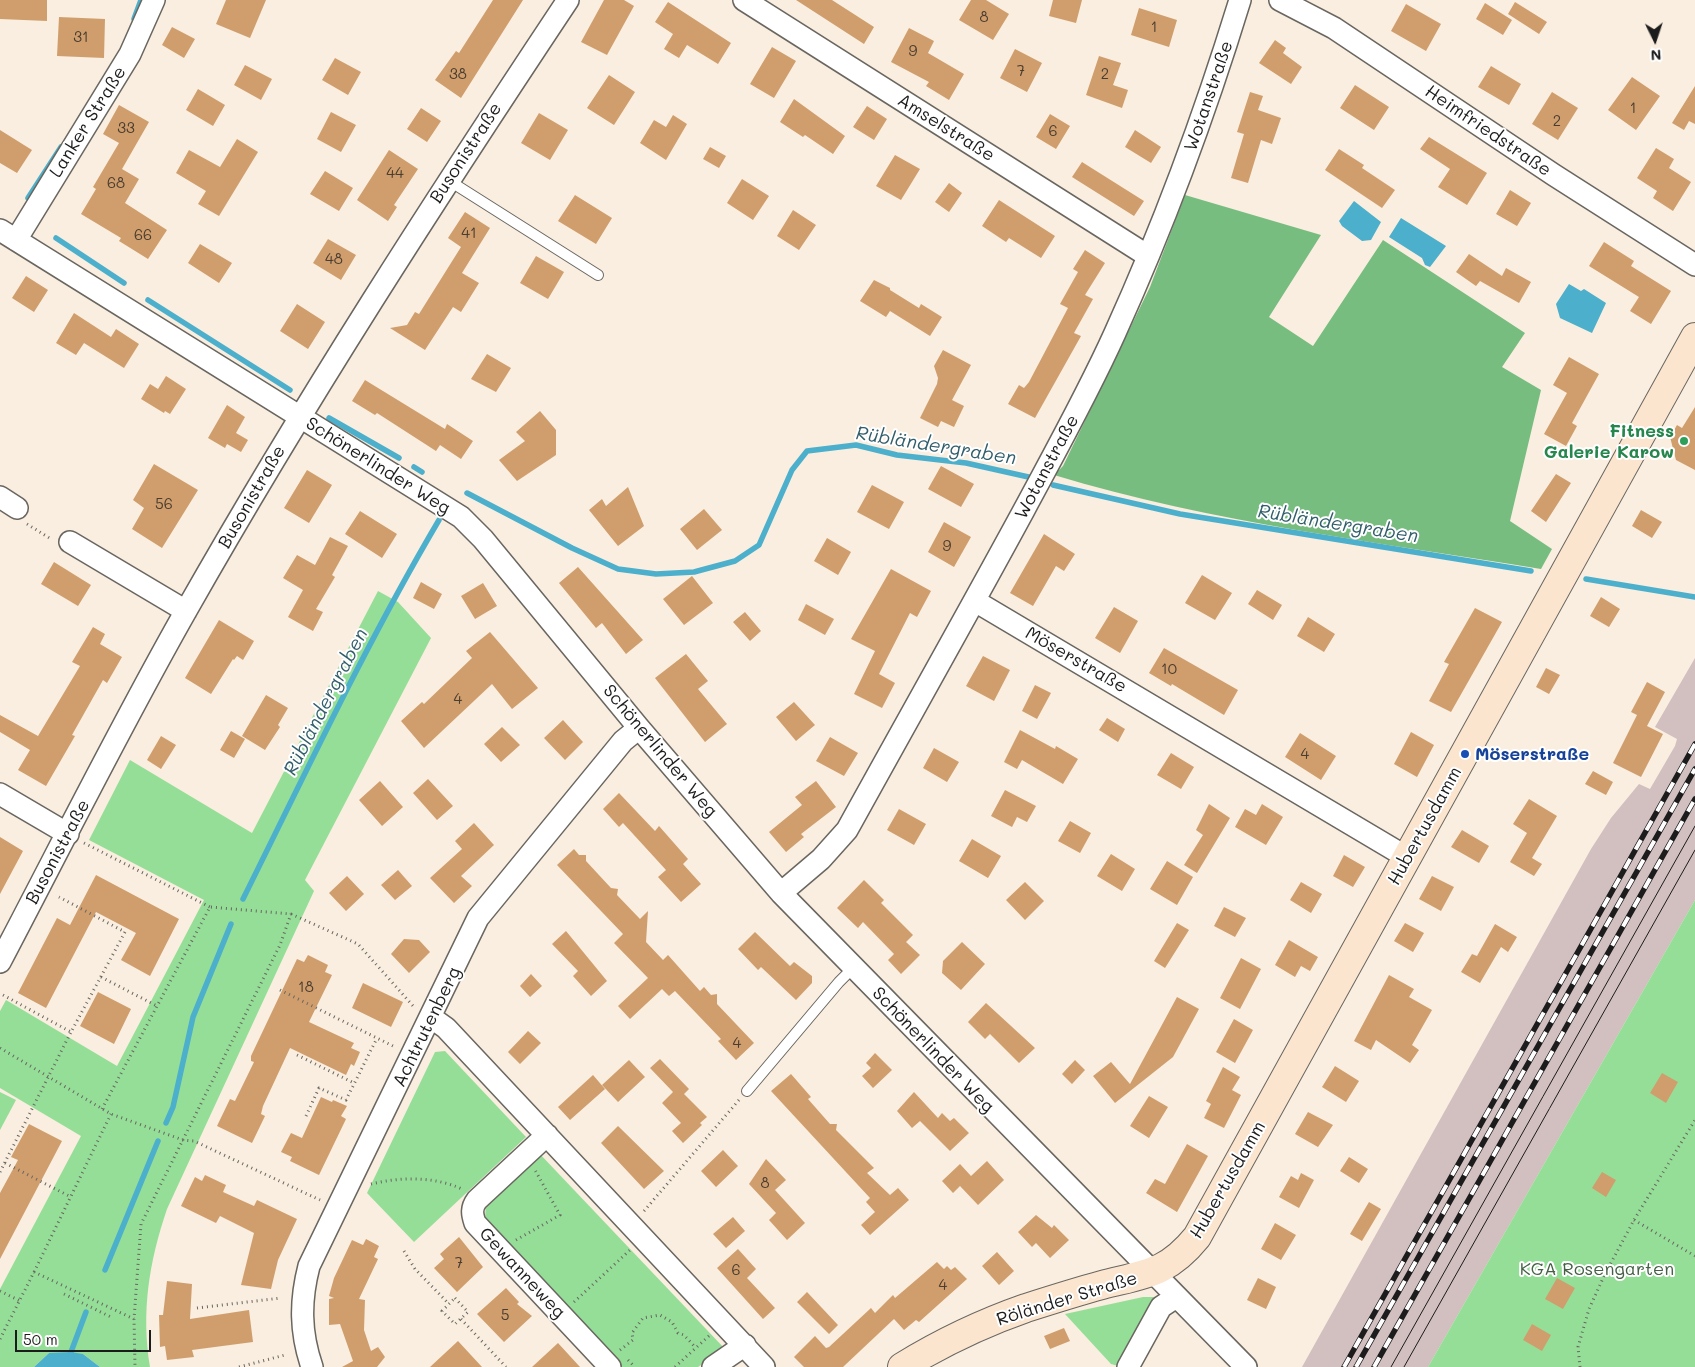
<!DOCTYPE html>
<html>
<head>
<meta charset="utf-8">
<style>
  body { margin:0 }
  #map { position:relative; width:1695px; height:1367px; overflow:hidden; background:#f9eedf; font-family:Mali,sans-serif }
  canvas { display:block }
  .north { position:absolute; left:1630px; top:15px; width:50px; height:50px; -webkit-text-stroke:4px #fff; paint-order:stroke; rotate:176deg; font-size:14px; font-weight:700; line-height:20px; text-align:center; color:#1c1c1c }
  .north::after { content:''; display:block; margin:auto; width:18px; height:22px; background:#1c1c1c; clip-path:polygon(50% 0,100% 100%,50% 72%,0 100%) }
  .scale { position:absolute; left:15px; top:1330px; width:136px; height:22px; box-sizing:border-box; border:2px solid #1c1c1c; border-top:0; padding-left:6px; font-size:15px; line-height:18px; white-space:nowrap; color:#1c1c1c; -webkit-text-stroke:4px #fff; paint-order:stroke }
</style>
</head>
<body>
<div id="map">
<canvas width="1695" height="1367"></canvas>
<div class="north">N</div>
<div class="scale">50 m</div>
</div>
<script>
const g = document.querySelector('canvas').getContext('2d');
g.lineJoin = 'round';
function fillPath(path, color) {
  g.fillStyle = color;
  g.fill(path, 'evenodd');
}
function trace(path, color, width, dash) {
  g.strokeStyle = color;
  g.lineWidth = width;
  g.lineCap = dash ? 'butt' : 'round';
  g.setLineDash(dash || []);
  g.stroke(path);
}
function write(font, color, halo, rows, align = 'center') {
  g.font = font + ' Mali,sans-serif';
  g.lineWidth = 4;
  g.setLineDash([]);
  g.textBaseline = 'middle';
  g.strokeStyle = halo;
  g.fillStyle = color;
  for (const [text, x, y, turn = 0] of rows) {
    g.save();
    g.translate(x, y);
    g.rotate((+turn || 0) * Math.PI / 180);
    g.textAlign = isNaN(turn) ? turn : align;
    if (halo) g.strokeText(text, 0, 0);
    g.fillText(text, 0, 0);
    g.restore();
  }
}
const industrial = new Path2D(`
  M1695,658V900L1428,1367H1302L1591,849L1611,818L1639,784L1650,789L1675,746L1677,739L1655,727Z`);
const green = new Path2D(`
  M378,591L398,602L431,638L305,880L314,891L167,1209C149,1262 141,1312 150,1367H100L83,1354L49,1353L34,1367H0V1289L81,1136L0,1088V1011L6,1000L117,1066L204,900L89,840L130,760L252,833Z
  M1695,900V1367H1428Z
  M445,1051L526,1137L414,1242L367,1193L435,1052Z
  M0,1092L16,1100L0,1130Z
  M538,1152L725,1349L698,1367H622L485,1220L486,1201Z
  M1143,1297H1155L1157,1300L1122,1367L1111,1364L1065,1314Z`);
const forest = new Path2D(`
  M1185,195L1321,235L1269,317L1313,346L1383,240L1525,333L1502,367L1541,390L1510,521L1552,549L1541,569C1378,542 1213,523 1054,475L1063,466L1150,287Z`);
const water = new Path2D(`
  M1354,201L1381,222L1371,240L1362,241L1342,226L1339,221Z
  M1401,218L1446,246L1430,267L1425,265L1422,258L1389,237Z
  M1569,284L1581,291L1584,289L1606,303L1592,333L1560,318L1556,304Z
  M71,1352L83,1354L100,1367H34L49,1353Z`);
const stream = new Path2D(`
  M134,19L141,0
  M28,198L61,147
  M56,238L124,283
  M148,300L290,390
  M329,418L399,458
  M414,467L422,472
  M1053,485L1180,514L1531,571
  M467,493L572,548L618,569L656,574L694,572L735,561L759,545L792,470L807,451L856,445L897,455L966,463L1033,478
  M1586,579L1695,597
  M243,899C306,772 367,642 439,520
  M166,1123L173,1107L193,1017L231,924
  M105,1270L158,1141
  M72,1367L71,1352L86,1312`);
const building = new Path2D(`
  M0,0H47V21L0,19Z
  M226,0H266L250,38L216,24Z
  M493,0H523L461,98L435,80L456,51L459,53Z
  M604,0H624L634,6L607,55L581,42Z
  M796,0H832L874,27L864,44Z
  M971,0H986L1009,14L993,40L959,20Z
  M1053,0H1082L1076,23L1049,16Z
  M668,2L731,43L718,64L687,45L679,58L664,49L673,34L655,22Z
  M1515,2L1547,22L1539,34L1508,14Z
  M1485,3L1512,20L1503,35L1476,19Z
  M1406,4L1441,24L1426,51L1391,31Z
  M1139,8L1177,20L1169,47L1131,35Z
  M59,17L105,19L104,58L57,56Z
  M172,27L195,39L184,58L162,45Z
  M909,28L934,41L928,53L964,74L949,100L926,86L929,82L891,62Z
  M1275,40L1286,48L1283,53L1302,67L1291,84L1259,63Z
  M772,47L796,61L774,98L750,84Z
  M1015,49L1042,63L1027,92L1000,78Z
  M1099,56L1121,63L1113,85L1128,90L1122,108L1086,95Z
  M335,58L361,72L348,95L322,80Z
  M245,65L272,79L261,100L234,85Z
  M1491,66L1521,84L1509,105L1478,87Z
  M609,75L635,92L614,125L587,108Z
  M1632,77L1660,96L1636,130L1608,110Z
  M1355,85L1389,107L1374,130L1340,108Z
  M1695,86V124L1689,121L1684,130L1672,123Z
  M198,89L225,105L213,126L186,110Z
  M1250,92L1263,96L1258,110L1281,118L1272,144L1261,140L1248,183L1231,178L1244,134L1237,132Z
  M1552,92L1578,108L1558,140L1532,124Z
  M794,99L845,136L833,154L805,135L803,137L780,122Z
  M119,105L149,122L122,169L139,179L125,203L167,230L148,259L119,241L121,238L81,214L96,189L93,187L119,143L103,134Z
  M867,106L887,119L874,140L853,127Z
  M421,108L441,121L427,142L407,129Z
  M331,112L356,125L341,152L317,139Z
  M539,113L568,130L550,160L521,143Z
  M1050,114L1070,126L1056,149L1036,137Z
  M673,115L687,124L666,160L640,143L654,120L666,127Z
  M0,130L32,150L17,173L0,163Z
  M1135,130L1161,147L1151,163L1125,147Z
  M1429,137L1487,173L1467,205L1438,187L1450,169L1420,149Z
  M237,139L258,152L219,216L198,204L206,191L176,173L189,150L220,167Z
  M710,147L726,156L719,168L703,159Z
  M1656,148L1674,159L1669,168L1691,182L1673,211L1653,198L1657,191L1637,178Z
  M1339,149L1364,165L1362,168L1395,190L1382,208L1325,170Z
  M389,150L418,169L394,205L397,207L388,221L357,200Z
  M895,155L920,169L901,200L876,186Z
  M1082,162L1144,201L1134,216L1072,177Z
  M325,171L353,188L339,211L310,194Z
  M742,179L769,196L753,220L727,203Z
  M949,183L962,193L949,212L935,202Z
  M1510,190L1531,203L1517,226L1496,214Z
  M575,195L612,218L596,244L558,221Z
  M999,200L1055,236L1041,258L1009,238L1006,242L982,226Z
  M793,210L816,225L799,250L777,236Z
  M465,212L490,228L462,273L479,283L461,312L453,307L425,350L390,328L407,325L415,312L419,314L461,247L448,238Z
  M328,239L356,255L341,280L313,263Z
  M1604,242L1634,261L1631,266L1671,291L1651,324L1630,311L1639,297L1589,266Z
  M200,244L232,263L219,283L188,263Z
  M1085,250L1105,263L1085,295L1093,299L1074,333L1081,336L1035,418L1008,404L1019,385L1024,388L1029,382L1068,308L1060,304L1078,272L1073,269Z
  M1469,254L1502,276L1506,268L1531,282L1519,303L1480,281L1476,286L1456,272Z
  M536,256L564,272L548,299L520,283Z
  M26,276L48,290L34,312L12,298Z
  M874,280L890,288V290L919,308L921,304L942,317L930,336L890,311L886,317L860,301Z
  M297,304L325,322L308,349L280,331Z
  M74,313L111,337L116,329L139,344L124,368L84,343L76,355L56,343Z
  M943,350L971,365L952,400L964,406L954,427L941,421L938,427L920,418L937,384L938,378L934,366Z
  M487,354L511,368L496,392L471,379Z
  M1569,357L1599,374L1572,423L1577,426L1566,446L1544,434L1567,393L1553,385Z
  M166,376L186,389L170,414L165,411L164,413L141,399L150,384L158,389Z
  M365,380L445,429L447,424L473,441L461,459L440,445L436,451L377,413L375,415L352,401Z
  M227,405L245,417L236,433L248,440L241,452L227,444L225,448L208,438Z
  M1695,407V470L1676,460L1670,437L1677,425L1682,428Z
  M540,411L556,430V455L517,481L499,460L525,441L516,432Z
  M154,464L198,490L162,548L132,529L144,508L133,500Z
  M941,466L974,484L961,507L928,489Z
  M307,470L332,485L309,523L284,508Z
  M1556,474L1571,483L1546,522L1531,511Z
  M872,485L904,502L889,529L857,512Z
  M628,487L644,526L618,546L589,510L602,499L606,506Z
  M704,509L722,530L697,550L680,529Z
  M1641,510L1662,522L1652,538L1632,526Z
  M360,511L397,534L382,558L345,534Z
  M944,522L971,537L954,567L928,552Z
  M1044,534L1075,554L1064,571L1056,566L1033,606L1010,593Z
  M330,537L348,546L332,575L335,577L316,609L323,612L313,631L288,617L303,590L283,578L297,555L315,565Z
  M827,538L851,552L838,575L814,561Z
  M54,562L91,585L78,606L41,584Z
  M578,567L643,640L626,654L602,623L596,628L559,583Z
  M891,569L931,591L917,617L910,613L879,674L895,683L882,708L854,694L875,651L851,639Z
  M1202,575L1232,593L1215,620L1185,603Z
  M692,576L713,603L684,625L663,599Z
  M421,582L442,594L434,609L413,598Z
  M483,583L497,606L475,619L461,596Z
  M1257,590L1282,605L1273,620L1248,604Z
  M1601,597L1620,609L1609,627L1590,616Z
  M806,604L834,619L825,635L798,620Z
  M1114,607L1138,621L1120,653L1095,638Z
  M1475,608L1502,622L1451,712L1429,701L1449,664L1444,662Z
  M745,612L761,631L750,641L733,622Z
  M1308,617L1335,634L1324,652L1297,636Z
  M219,620L254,641L243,660L237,656L234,660L233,659L211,694L185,678Z
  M93,627L105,634L100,644L122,657L107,683L103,680L72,735L75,736L46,786L18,770L30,750L0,732V715L38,736L80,666L72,662Z
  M490,632L538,688L512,709L492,684L424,748L401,721L422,702L424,704L472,658L466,651Z
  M1164,648L1238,690L1224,715L1172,684L1171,686L1149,673Z
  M686,654L708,681L698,689L727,724L705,742L655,678Z
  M983,656L1010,670L994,701L966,686Z
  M1546,668L1560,675L1549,694L1536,687Z
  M1647,682L1665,692L1647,726L1663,734L1641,777L1613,763L1637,715L1631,712Z
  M1035,685L1051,693L1037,719L1022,711Z
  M266,695L288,708L278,725L280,727L265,750L242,736Z
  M794,702L815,725L796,741L776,717Z
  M1107,718L1125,729L1118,742L1099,730Z
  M563,720L583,742L565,760L544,738Z
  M502,727L520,745L501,762L484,744Z
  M1020,730L1055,749L1056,746L1078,759L1063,784L1022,760L1017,769L1004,762Z
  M231,731L245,739L234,758L220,750Z
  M1411,732L1434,745L1417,777L1394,764Z
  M1300,733L1336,756L1321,780L1285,757Z
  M161,736L176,745L161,769L147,760Z
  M830,737L858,753L844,776L816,761Z
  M934,748L959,762L947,782L923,768Z
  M1171,753L1194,767L1181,789L1157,775Z
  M1593,771L1613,782L1606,795L1585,784Z
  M428,779L453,806L437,820L413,793Z
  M380,781L403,807L382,826L359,800Z
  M816,781L836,807L801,834L804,837L786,852L769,832L802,805L795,797Z
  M1005,790L1036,806L1027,822L1017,817L1012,827L991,816Z
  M619,793L655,831L659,826L688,859L683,864L701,884L681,902L658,877L666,870L623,823L619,827L603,809Z
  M1529,799L1557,816L1532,858L1542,864L1534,876L1510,862L1527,833L1513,824Z
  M1209,804L1230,818L1197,873L1184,865L1203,835L1196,830Z
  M1262,804L1283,817L1266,845L1235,827L1245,809L1256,815Z
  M899,809L926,824L914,845L887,830Z
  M1070,821L1091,833L1080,853L1058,841Z
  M474,823L494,845L461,876L472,886L454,903L430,878L462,849L455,841Z
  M1462,830L1489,846L1479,863L1451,847Z
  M0,837L23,851L0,894Z
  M972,839L1001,856L988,878L959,861Z
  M574,849L579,855H586V861L611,888L618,889L617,895L640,919L648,911L646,942L663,960L668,955L700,991L704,987L711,995L717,994V1004L754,1043L736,1060L718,1041L721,1039L675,991L669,996L662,989L630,1019L618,1006L648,978L614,943L623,934L557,865Z
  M1111,854L1135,869L1122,891L1097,876Z
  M1344,855L1365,867L1353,887L1333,876Z
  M1167,861L1193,877L1177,905L1150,889Z
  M398,870L412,886L395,900L381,885Z
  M96,875L179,919L150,976L121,960L136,933L96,912L46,1008L18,993L57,918L70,925Z
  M347,876L364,894L346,911L329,893Z
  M1432,876L1454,887L1441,911L1419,899Z
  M864,880L884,900L881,903L913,935L906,942L920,955L901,974L888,960L894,954L863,922L858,928L837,908Z
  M1025,882L1044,901L1025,920L1006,900Z
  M1301,882L1322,894L1311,913L1290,900Z
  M1224,907L1246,918L1235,937L1214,926Z
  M1177,923L1189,930L1165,968L1154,961Z
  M1405,923L1424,933L1413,952L1394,941Z
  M1495,924L1517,937L1508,952L1501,947L1480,983L1461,972L1472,954L1477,956Z
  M566,931L607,981L591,996L573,976L578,971L552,944Z
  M755,932L790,966L794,962L812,976V983L796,1000L761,967L758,970L738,949Z
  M404,939L419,940L430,952L409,973L391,954Z
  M1289,940L1318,957L1310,971L1301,966L1295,977L1275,965Z
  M962,942L985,964L961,990L942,973L943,961Z
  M308,955L328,965L325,972L332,975L309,1022L354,1043L351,1048L360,1052L354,1066L351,1064L346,1075L290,1048L263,1106L261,1114L265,1116L252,1143L217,1126L230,1099L235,1101L254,1062L251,1061V1056L297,959L304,962Z
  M1241,958L1261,969L1240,1009L1220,998Z
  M531,974L542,986L530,997L520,986Z
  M1389,975L1414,989L1409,997L1432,1010L1412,1045L1419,1050L1410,1063L1376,1040L1371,1050L1354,1041Z
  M363,983L403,1002L391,1027L352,1008Z
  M98,992L131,1009L114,1044L80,1026Z
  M1177,997L1199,1009L1173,1057L1115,1103L1093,1076L1111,1062L1130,1084Z
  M986,1003L1035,1048L1019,1063L990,1034L985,1039L968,1022Z
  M1234,1019L1253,1030L1235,1063L1216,1052Z
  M528,1031L541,1043L520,1064L508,1052Z
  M875,1053L892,1070L873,1088L862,1076L871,1068L866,1063Z
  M660,1059L689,1089L684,1094L707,1117L700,1123L702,1125L683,1143L672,1131L681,1123L662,1103L673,1092L650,1068Z
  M629,1060L645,1077L618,1102L602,1085Z
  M1075,1060L1085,1070L1072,1084L1062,1074Z
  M1335,1066L1359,1081L1346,1102L1322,1087Z
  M1223,1067L1240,1077L1232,1090L1241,1095L1224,1128L1204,1118L1211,1104L1206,1101Z
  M1662,1073L1678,1082L1666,1103L1650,1093Z
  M791,1074L811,1097L808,1099L830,1124H837L836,1130L874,1168L867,1173L890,1195L898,1188L909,1200L870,1235L861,1225L875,1212L866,1202L870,1198L771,1091Z
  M593,1075L605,1089L570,1120L558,1107Z
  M914,1092L938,1118L942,1113L950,1121L954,1118L969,1133L950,1151L920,1121L912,1128L897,1111Z
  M1149,1096L1168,1107L1149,1138L1130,1126Z
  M321,1097L332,1102L333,1100L347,1106L341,1116L346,1119L319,1175L290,1161L292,1157L281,1152L291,1133L302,1138Z
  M1308,1112L1333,1125L1318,1147L1295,1134Z
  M29,1124L62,1141L0,1259V1193L18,1160L11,1157Z
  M618,1126L664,1171L644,1189L601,1143Z
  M1187,1144L1208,1156L1177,1212L1146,1193L1155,1179L1165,1184Z
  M723,1150L738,1166L716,1187L701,1171Z
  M1349,1157L1368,1169L1359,1183L1340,1171Z
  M766,1159L786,1180L775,1190L805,1223L787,1240L769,1220L776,1213L749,1184Z
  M987,1161L1004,1180L978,1205L960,1186L953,1193L942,1181L960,1164L971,1176Z
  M1602,1172L1616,1180L1606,1197L1592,1188Z
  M1301,1173L1314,1180L1299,1208L1279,1197L1291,1176L1298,1180Z
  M205,1175L226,1185L223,1192L254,1206L257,1200L297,1219L278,1260L271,1289L241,1285L254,1233L220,1216L216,1223L181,1206L195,1177L202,1181Z
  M1369,1202L1381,1209L1362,1241L1350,1234Z
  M1036,1215L1052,1228L1054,1225L1069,1240L1050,1258L1036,1243L1032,1247L1018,1232Z
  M733,1217L745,1231L726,1248L713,1234Z
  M1275,1223L1296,1235L1281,1260L1261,1249Z
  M459,1237L483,1267L457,1292L434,1268L444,1259L440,1254Z
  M366,1239L379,1246L374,1257L378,1259L359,1299L365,1300L364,1330L371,1351L378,1347L385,1357L377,1367H342L353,1361L340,1324L329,1325V1299L334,1298L329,1296L334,1278L352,1240L363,1245Z
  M738,1249L756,1269L747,1278L775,1308L763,1319L717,1268Z
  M997,1252L1014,1271L999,1285L982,1266Z
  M937,1262L944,1269L947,1266L951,1270L955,1267L967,1279L919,1322L916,1320L904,1330L894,1319L843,1367H804L794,1357L815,1336L826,1348L829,1347L871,1308L875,1313L893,1295L895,1298Z
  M1258,1278L1276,1287L1266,1309L1247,1300Z
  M1557,1278L1575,1288L1563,1309L1545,1299Z
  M167,1281L192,1284L190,1319L249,1310L253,1342L192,1350L194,1357L167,1360L165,1346L160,1347L159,1315H163Z
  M506,1288L519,1302L517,1304L532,1316L504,1342L477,1314Z
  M807,1292L838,1325L829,1334L797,1302Z
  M1532,1324L1551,1335L1542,1351L1523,1340Z
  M1064,1328L1070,1341L1050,1349L1044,1336Z
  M458,1341L482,1367H430Z
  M558,1343L580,1367H532Z`);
const path = new Path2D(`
  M27,524L51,539
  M84,843L210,907
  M291,914L358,944L414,1007
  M101,977L157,1006
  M280,990L393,1046
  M3,995L71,1032L125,932L59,897
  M0,1048L111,1114L183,1140L194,1141L320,1200
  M297,1055L354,1083
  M102,1109L210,907L291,914L280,945L141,1224L134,1319L135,1367
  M306,1116L319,1088L346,1100L377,1038
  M5,1163L71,1197
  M0,1172L71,1032
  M371,1184C401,1177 433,1176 462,1189
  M644,1211L739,1100
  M1634,1220L1695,1256
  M516,1240L560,1215L535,1170
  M404,1251L415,1269L449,1304
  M34,1272L111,1114
  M0,1291L20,1301
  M64,1294L113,1318
  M455,1298L468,1312L455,1324L442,1311Z
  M574,1302L630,1250
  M197,1308L281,1298
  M461,1319L506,1367
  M0,1339L34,1272L134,1319
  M620,1350L633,1340L632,1333L643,1318L660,1315L672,1322L678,1333L684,1335L696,1348
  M628,1360L635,1367
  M239,1367L285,1355
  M675,1367L710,1335
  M1580,1367L1578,1347L1589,1309L1605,1274L1634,1220L1695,1120`);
const lane = new Path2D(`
  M448,180L598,275
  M747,1091L839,982L853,968`);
const street = new Path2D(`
  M744,0L1148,256
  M1280,0L1334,28L1554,175L1695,265
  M0,230L461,517L483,539L639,728L781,893L1246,1367
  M16,240L130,54L154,0
  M0,497L17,508
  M70,542L186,611
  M975,601L1408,858
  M0,794L68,834
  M781,893L821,859L847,830C906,723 966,617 1024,510C1055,452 1088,393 1115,333C1164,225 1205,114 1240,0
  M0,962C62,844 121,725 187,609C305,401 435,200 568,0
  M432,1018L446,1028L764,1367
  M547,1135L477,1200C471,1208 472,1214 475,1223L610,1367
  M312,1367C300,1332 300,1301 309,1266L478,918L623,741L639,728
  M713,1367L745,1345
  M1128,1367L1161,1307L1176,1297`);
const secondary = new Path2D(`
  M902,1367C941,1343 983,1323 1026,1308C1051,1300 1076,1292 1102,1285C1145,1274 1167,1274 1197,1237L1695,337`);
const tram = new Path2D(`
  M1391,1367L1695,826
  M1404,1367L1695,850`);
const rail = new Path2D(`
  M1344,1367L1695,744
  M1356,1367L1695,769
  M1374,1367L1695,799`);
const markers = [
  [1684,441,5,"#2e9e5b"],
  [1465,754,5,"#1a4fb4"]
];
const numberNames = [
  ["8",984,17],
  ["1",1154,27],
  ["31",81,37],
  ["9",913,51],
  ["7",1021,71],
  ["38",458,74],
  ["2",1105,74],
  ["1",1633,108],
  ["2",1557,121],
  ["33",126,128],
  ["6",1053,131],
  ["44",395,173],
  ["68",116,183],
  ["41",469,233],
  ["66",143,235],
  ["48",334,259],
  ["56",164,504],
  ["9",947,546],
  ["10",1169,669],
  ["4",458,699],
  ["4",1305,754],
  ["18",306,987],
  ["4",737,1043],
  ["8",765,1183],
  ["7",459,1263],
  ["6",736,1270],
  ["4",943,1285],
  ["5",505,1315]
];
const streetNames = [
  ["Wotanstraße",1209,96,-71],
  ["Lanker Straße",88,122,-58],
  ["Amselstraße",946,128,32],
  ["Heimfriedstraße",1488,131,34],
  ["Busonistraße",466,153,-57],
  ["Schönerlinder Weg",378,466,32],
  ["Wotanstraße",1047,467,-62],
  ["Busonistraße",252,497,-60],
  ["Möserstraße",1076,660,30],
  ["Schönerlinder Weg",660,751,50],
  ["Hubertusdamm",1425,826,-61],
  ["Busonistraße",58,852,-62],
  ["Achtrutenberg",427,1027,-64],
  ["Schönerlinder Weg",933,1050,46],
  ["Hubertusdamm",1228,1180,-60],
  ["Gewanneweg",522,1273,47],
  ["Röländer Straße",1067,1299,-17]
];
const leisureNames = [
  ["Fitness",1674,431],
  ["Galerie Karow",1674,452]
];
const transitNames = [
  ["Möserstraße",1475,754]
];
const parkNames = [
  ["KGA Rosengarten",1597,1269]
];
const waterNames = [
  ["Rübländergraben",936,446,9],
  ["Rübländergraben",1338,524,9],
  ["Rübländergraben",326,702,-63]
];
fillPath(industrial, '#d2bfbf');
fillPath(green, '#95de98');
fillPath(forest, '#78bd80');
fillPath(water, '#4cafcb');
trace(stream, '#4cafcb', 5.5);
fillPath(building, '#d09e6d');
trace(lane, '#696660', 12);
trace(street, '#696660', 24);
trace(secondary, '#696660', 30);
trace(path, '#696660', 3, [1, 4]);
trace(lane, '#fff', 10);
trace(street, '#fff', 21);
trace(secondary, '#fbe5cf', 28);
trace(tram, '#1c1c1c', 1);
trace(rail, '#1c1c1c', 5.5);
trace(rail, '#fff', 4, [11]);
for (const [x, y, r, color] of markers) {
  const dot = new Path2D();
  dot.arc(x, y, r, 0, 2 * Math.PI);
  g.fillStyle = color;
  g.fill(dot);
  trace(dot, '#fff', 2);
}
write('15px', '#493c30', null, numberNames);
write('18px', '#1c1c1c', '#fff', streetNames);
write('bold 18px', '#27864d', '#fff', leisureNames, 'right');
write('bold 18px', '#164399', '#fff', transitNames, 'left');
write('18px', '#466047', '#fff', parkNames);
write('italic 19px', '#325e6b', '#fff', waterNames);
</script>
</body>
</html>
